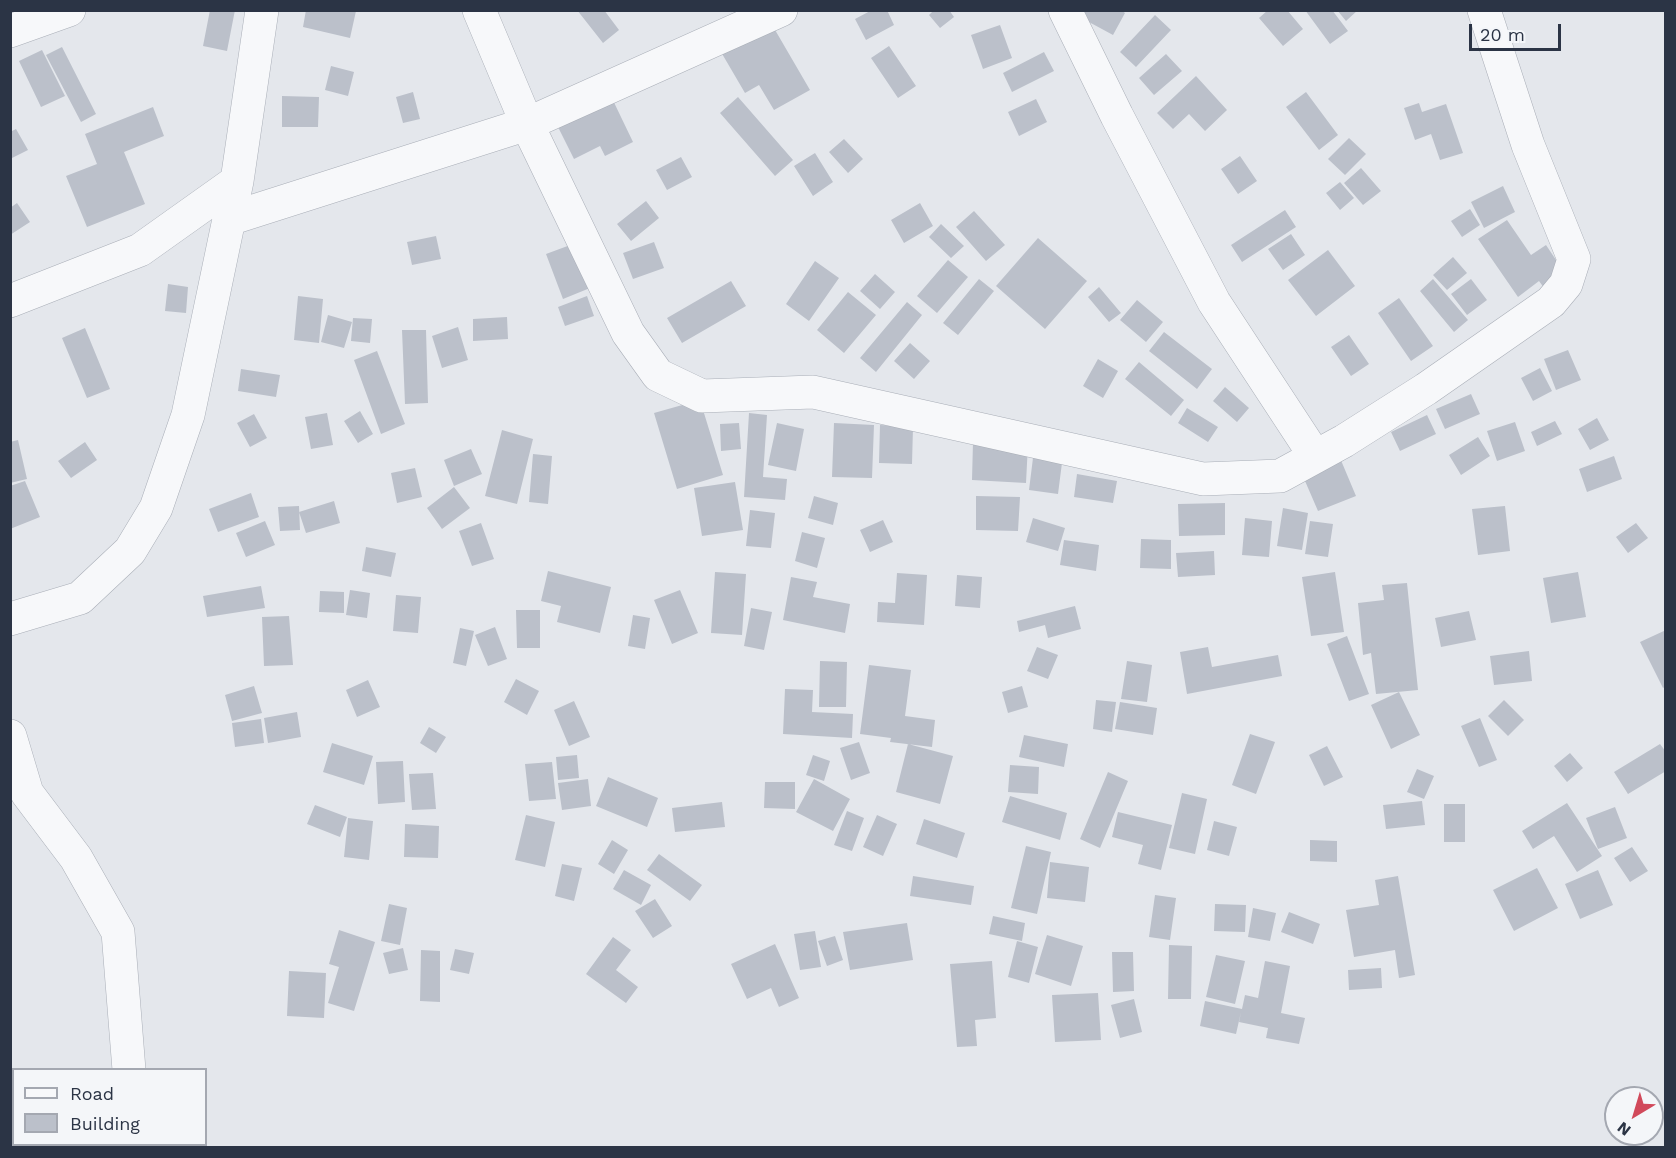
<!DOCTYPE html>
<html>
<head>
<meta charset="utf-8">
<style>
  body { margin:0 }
  #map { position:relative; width:1676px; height:1158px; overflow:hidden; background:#e4e7ec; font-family:"Work Sans",sans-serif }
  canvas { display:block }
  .frame { position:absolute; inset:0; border:12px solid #2b3445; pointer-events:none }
  .legend { position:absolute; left:12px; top:1068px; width:195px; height:78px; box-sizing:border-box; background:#f4f6f9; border:2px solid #a4a8b1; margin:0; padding:8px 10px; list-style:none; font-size:18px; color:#2b3445 }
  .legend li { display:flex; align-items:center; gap:12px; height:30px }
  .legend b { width:30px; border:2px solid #a4a8b1 }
  .north { position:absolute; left:1604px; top:1086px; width:60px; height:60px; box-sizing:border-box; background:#f4f6f9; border:2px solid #a4a8b1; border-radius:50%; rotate:218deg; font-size:16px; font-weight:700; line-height:24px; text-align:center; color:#2b3445 }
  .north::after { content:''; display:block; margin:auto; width:21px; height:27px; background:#d1495b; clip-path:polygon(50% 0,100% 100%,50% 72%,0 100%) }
  .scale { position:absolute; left:1469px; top:24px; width:92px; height:27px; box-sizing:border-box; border:3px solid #2b3445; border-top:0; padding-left:8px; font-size:18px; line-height:21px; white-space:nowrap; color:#2b3445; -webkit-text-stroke:4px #f4f6f9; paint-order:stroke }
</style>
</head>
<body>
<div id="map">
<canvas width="1676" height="1158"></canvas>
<div class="frame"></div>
<ul class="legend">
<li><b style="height:8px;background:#f7f8fa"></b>Road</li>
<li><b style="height:16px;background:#bbc0ca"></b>Building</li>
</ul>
<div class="north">N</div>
<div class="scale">20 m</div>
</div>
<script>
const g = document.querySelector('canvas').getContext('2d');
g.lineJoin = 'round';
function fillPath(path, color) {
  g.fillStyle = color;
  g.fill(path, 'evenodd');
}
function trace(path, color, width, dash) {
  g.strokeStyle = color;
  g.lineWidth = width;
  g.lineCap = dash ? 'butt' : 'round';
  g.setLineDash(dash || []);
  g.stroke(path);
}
const building = new Path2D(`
  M210,10H235L227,51L203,46Z
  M306,10L356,11L350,38L303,27Z
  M577,10H604L619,30L603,43Z
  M872,10H887L894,25L866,40L855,19Z
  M934,10H949L954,17L940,28L929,15Z
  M1079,10H1121L1125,13L1113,35L1076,15Z
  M1268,10H1287L1303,29L1283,46L1259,18Z
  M1305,10H1332L1348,31L1330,44Z
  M1337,10H1358L1346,21Z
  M1155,15L1171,30L1136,67L1120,52Z
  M771,23L810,90L774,110L759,85L745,93L721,52Z
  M1000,25L1012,58L983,69L971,35Z
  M889,46L916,86L898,98L871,58Z
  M62,47L96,114L81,122L46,55Z
  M42,50L65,96L41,107L19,61Z
  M1044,52L1054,71L1012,92L1003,73Z
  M1166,54L1182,71L1154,95L1139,78Z
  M331,66L354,72L348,96L325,90Z
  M1196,76L1227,110L1205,131L1189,114L1173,129L1157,113Z
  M608,90L633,142L605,156L600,146L574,159L553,117Z
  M413,92L420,119L403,123L396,97Z
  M1306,92L1338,135L1319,150L1286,107Z
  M282,96L319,97L318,127H282Z
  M738,97L793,160L775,176L720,113Z
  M1036,99L1047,122L1019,136L1008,112Z
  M1419,103L1422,112L1446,104L1463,153L1440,160L1431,134L1415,140L1404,108Z
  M153,107L164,136L124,152L145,204L87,227L66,176L97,164L85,134Z
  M16,129L28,150L10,159V132Z
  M1349,138L1366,154L1345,175L1328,159Z
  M844,139L863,159L848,173L829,152Z
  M815,153L833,182L813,196L794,166Z
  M1240,156L1257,181L1238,194L1221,169Z
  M681,157L692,177L667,190L656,170Z
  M1361,168L1381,191L1363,205L1344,183Z
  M1340,182L1354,198L1340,210L1326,193Z
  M1503,186L1515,212L1484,228L1471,202Z
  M646,201L659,218L631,241L617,224Z
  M17,203L30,222L10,235V208Z
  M920,203L933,226L904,243L891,220Z
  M1470,209L1480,225L1462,237L1451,221Z
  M1285,210L1296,227L1242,262L1231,245Z
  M974,211L1005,245L986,261L956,227Z
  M1507,220L1531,255L1546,245L1568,278L1547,292L1539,281L1518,297L1478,239Z
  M941,224L964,246L951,258L929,237Z
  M1291,234L1305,255L1283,270L1268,249Z
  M436,236L441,259L412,265L407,242Z
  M1038,238L1087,281L1045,329L996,286Z
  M654,242L664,268L633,279L623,253Z
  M573,244L590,288L563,299L546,254Z
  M1328,250L1355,286L1316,316L1288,280Z
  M1453,257L1467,273L1447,290L1433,275Z
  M948,260L968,277L937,313L917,296Z
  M815,261L839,278L809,321L786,304Z
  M875,274L895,292L880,309L860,291Z
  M979,279L994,291L958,335L943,323Z
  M1433,279L1468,320L1454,332L1420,291Z
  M1471,279L1487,300L1467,315L1451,294Z
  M731,281L746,306L682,343L667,318Z
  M168,284L188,287L186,313L165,311Z
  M1099,287L1121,313L1109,322L1088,297Z
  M848,292L876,315L844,353L817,330Z
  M298,296L323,299L319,343L294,340Z
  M587,296L594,316L565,326L558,307Z
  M1399,298L1433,346L1411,361L1378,313Z
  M1137,300L1163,322L1146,342L1120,320Z
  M907,302L922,315L876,372L860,358Z
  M328,315L352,322L344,348L321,342Z
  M507,317L508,339L473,341V319Z
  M353,318L372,319L370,343L351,341Z
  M458,327L468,360L442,368L432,336Z
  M85,328L110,389L87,398L62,338Z
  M402,330H426L428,403L405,404Z
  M1164,332L1212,369L1197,389L1149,351Z
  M1349,335L1369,364L1351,376L1331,347Z
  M910,343L930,361L914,379L894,361Z
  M1568,350L1581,380L1556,390L1544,359Z
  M377,351L405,424L381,434L354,360Z
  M1098,359L1118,371L1103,398L1083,386Z
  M1139,362L1184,400L1171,416L1125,379Z
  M1540,368L1552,391L1533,401L1521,378Z
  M241,369L280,375L276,397L238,391Z
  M1225,387L1249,408L1237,422L1213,401Z
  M1471,394L1480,414L1445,429L1436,409Z
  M700,400L723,475L677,489L654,413Z
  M1187,408L1218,427L1208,442L1178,423Z
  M360,411L373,434L358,443L344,421Z
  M327,413L333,445L311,449L305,417Z
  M749,413L767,415L763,477L787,479L785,500L744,497Z
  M254,414L267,438L250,447L237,423Z
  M1427,415L1436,434L1400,451L1391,432Z
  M1597,418L1609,440L1590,450L1578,429Z
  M1555,421L1562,434L1537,446L1531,432Z
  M1515,422L1525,451L1497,461L1487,431Z
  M739,423L741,449L721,451L720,424Z
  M777,423L804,429L796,471L768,465Z
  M834,423L874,425L872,478L832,477Z
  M880,425L913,427L912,464L879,463Z
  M502,430L533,439L517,504L485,496Z
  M1478,437L1490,456L1461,475L1449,455Z
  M18,440L27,479L10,483V442Z
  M85,442L97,460L71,478L58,461Z
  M973,442L1028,444L1026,483L972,480Z
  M471,449L482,474L454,486L444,460Z
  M1034,450L1063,455L1058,494L1029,490Z
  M533,454L552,456L548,504L529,502Z
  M1614,456L1622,479L1587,492L1579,469Z
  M1340,458L1356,496L1318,511L1302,474Z
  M415,468L422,497L397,503L391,473Z
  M1077,474L1117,481L1113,503L1074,497Z
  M25,481L40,517L10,529V486Z
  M735,482L743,530L702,536L694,488Z
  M454,487L470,508L442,529L427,508Z
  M251,493L259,517L218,532L209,509Z
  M814,496L838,503L833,525L808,518Z
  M976,496L1020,497L1018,531L976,530Z
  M334,501L340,523L306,533L299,512Z
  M1225,503V535L1179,536L1178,504Z
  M299,506L300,530L280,531L278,507Z
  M1505,506L1510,551L1478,555L1472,509Z
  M1283,508L1308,513L1302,550L1277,546Z
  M750,510L775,513L771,548L746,546Z
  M1033,518L1065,528L1058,551L1026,542Z
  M1245,518L1272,521L1269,557L1242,555Z
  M883,520L893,542L870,552L860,530Z
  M265,521L275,545L246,557L236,533Z
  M1310,521L1333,524L1328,557L1305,554Z
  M481,523L494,559L472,566L459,531Z
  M1636,523L1648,538L1628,553L1616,537Z
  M802,532L825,538L817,568L795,561Z
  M1141,539L1171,540V569L1140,568Z
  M1064,540L1099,545L1096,571L1060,565Z
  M366,547L396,553L391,577L362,571Z
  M1214,551L1215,575L1178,577L1176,553Z
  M548,571L611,587L600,633L557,622L561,606L541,601Z
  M715,572L746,574L742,635L711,633Z
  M1335,572L1344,632L1311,636L1302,577Z
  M1578,572L1586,617L1551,623L1543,578Z
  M897,573L927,575L924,625L877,622L878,602L895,603Z
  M957,575L982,577L980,608L955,606Z
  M791,577L817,582L813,597L850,604L845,633L783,620Z
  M1407,583L1418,690L1376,694L1371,653L1363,655L1358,603L1384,600L1382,585Z
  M261,586L265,608L207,617L203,596Z
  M350,590L370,593L367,618L346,615Z
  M680,590L698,633L672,644L654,600Z
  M320,591L344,592V613L319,612Z
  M396,595L421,597L418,633L393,631Z
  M1075,606L1081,629L1048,638L1045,625L1019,632L1017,621Z
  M751,608L772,612L764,650L744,646Z
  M516,610H540V648H517Z
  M1469,611L1476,640L1441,647L1435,618Z
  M633,615L650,618L645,649L628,646Z
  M289,616L293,665L264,666L262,617Z
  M495,627L507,659L488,666L475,635Z
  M460,628L474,631L466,666L453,663Z
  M1666,630V686L1663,688L1640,642Z
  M1347,636L1369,694L1349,701L1327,644Z
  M1037,647L1058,655L1048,679L1027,671Z
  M1208,647L1212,667L1278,655L1282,676L1187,694L1180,652Z
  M1529,651L1532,681L1494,685L1490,656Z
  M820,661L847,662L846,707H819Z
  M1127,661L1152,665L1147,702L1121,699Z
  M869,665L911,670L905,716L935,720L932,747L890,742L891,738L860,734Z
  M516,679L539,691L527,715L504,702Z
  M368,680L380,707L357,717L346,690Z
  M254,686L262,713L232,721L225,695Z
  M1022,686L1028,707L1008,713L1002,692Z
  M785,689L813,690L812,712L853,714L852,738L783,734Z
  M1399,692L1420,735L1391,749L1371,705Z
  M1096,700L1116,702L1112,732L1093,729Z
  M1504,700L1524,720L1508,736L1488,716Z
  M574,701L590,737L569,746L554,710Z
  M1120,702L1157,708L1153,735L1115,729Z
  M297,712L301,737L268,743L264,718Z
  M1480,718L1497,760L1479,767L1461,726Z
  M261,719L264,743L235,747L232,723Z
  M429,727L446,737L436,753L420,743Z
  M1250,734L1275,742L1256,794L1232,785Z
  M1024,735L1068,744L1064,767L1019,757Z
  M859,742L870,773L851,780L840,748Z
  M332,743L373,756L364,785L323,772Z
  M908,744L953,756L940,804L896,792Z
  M1660,744L1666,752V771L1628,794L1614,772Z
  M1327,746L1343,777L1324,786L1309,755Z
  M1570,753L1583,768L1567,782L1554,766Z
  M577,755L579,778L558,780L556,757Z
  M813,755L830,761L824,781L806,775Z
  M403,761L405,802L378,804L376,762Z
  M552,762L556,799L529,801L525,764Z
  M1010,765L1039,767L1038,794L1008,792Z
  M1417,769L1434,776L1424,799L1407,792Z
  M1108,772L1128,781L1100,848L1080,839Z
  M433,773L436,809L412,810L409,774Z
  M608,777L658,798L647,827L596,806Z
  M588,779L591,806L562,810L558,783Z
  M814,779L850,799L833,831L796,812Z
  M765,782H795V809L764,808Z
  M1182,793L1207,799L1195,854L1169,848Z
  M1010,796L1067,813L1060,840L1002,822Z
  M1422,801L1425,825L1386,829L1383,805Z
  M722,802L725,827L675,832L672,808Z
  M1567,803L1602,856L1577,872L1554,836L1533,849L1522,831Z
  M1444,804H1465V842H1444Z
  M315,805L347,817L340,837L307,824Z
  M1615,807L1627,838L1598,849L1586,818Z
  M847,811L864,818L852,851L834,845Z
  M1118,812L1172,825L1161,870L1138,864L1143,845L1112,837Z
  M526,815L555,822L545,867L515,860Z
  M877,815L897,824L883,856L863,847Z
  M348,818L373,821L369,860L344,857Z
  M924,819L965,833L957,858L916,844Z
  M1214,821L1237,827L1229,856L1207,850Z
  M405,824L439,826L438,858L404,857Z
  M612,840L628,850L614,874L598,864Z
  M1310,840L1337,841V862L1310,861Z
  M1026,846L1051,852L1037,914L1011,908Z
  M1632,847L1648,871L1630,882L1614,858Z
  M659,854L702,885L690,901L647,870Z
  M1050,862L1089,867L1085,902L1047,898Z
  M562,864L582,868L574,901L555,896Z
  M1537,868L1558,908L1514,931L1493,890Z
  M624,870L651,885L641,905L613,889Z
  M1598,870L1613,905L1580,919L1565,884Z
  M913,876L974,886L971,905L910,896Z
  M1398,876L1415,975L1399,978L1395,950L1354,957L1346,910L1379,905L1375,880Z
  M1155,895L1176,898L1170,940L1149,937Z
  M655,899L672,926L653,938L635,911Z
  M389,904L407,908L400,945L381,941Z
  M1215,904L1246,905L1245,932L1214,931Z
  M1253,908L1276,913L1270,941L1248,937Z
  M1289,912L1320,924L1313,944L1281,932Z
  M993,916L1025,923L1022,941L989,934Z
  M907,923L913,960L850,970L843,932Z
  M339,930L375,942L354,1011L328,1003L339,967L329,964Z
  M815,931L821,967L800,970L794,934Z
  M1047,935L1083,946L1071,986L1035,974Z
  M835,936L843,960L827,966L818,941Z
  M613,937L631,950L616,970L638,987L626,1003L586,974Z
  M1017,941L1038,947L1029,983L1008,977Z
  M775,944L799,998L779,1007L771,988L747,999L731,964Z
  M1169,945L1192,946L1191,999H1168Z
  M403,948L408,970L389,974L383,953Z
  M455,949L474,953L469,974L450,970Z
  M421,950L440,951V1002L420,1001Z
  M1112,952H1133L1134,991L1113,992Z
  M1216,955L1245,961L1235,1004L1206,997Z
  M992,961L996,1018L975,1020L977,1046L957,1047L950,964Z
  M1265,961L1290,966L1281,1013L1305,1018L1299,1044L1266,1038L1268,1028L1239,1022L1241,1012L1236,1034L1200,1026L1205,1001L1242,1009L1245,995L1258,998Z
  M1381,968L1382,988L1349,990L1348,970Z
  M289,971L326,973L324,1018L287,1016Z
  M1098,993L1101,1040L1055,1042L1052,995Z
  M1134,999L1142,1032L1120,1038L1111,1005Z
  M46,1144H71L73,1148H48Z`);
const minor = new Path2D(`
  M479,10L527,124L628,333L658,375L702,396L813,392L1203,479L1280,476L1344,441L1426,389L1551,302L1566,284L1574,259L1528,145L1484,10
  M1065,10L1117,116L1214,302L1315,456
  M10,31L69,10
  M229,219L527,124L781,10
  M10,301L140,250L237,181
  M10,619L80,598L130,551L156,508L188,415L237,181L262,10
  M10,736L27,793L76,858L118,932L129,1070
  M136,1144V1148`);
fillPath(building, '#bbc0ca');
trace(minor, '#a9aeb7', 34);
trace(minor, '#f7f8fa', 33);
</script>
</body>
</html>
